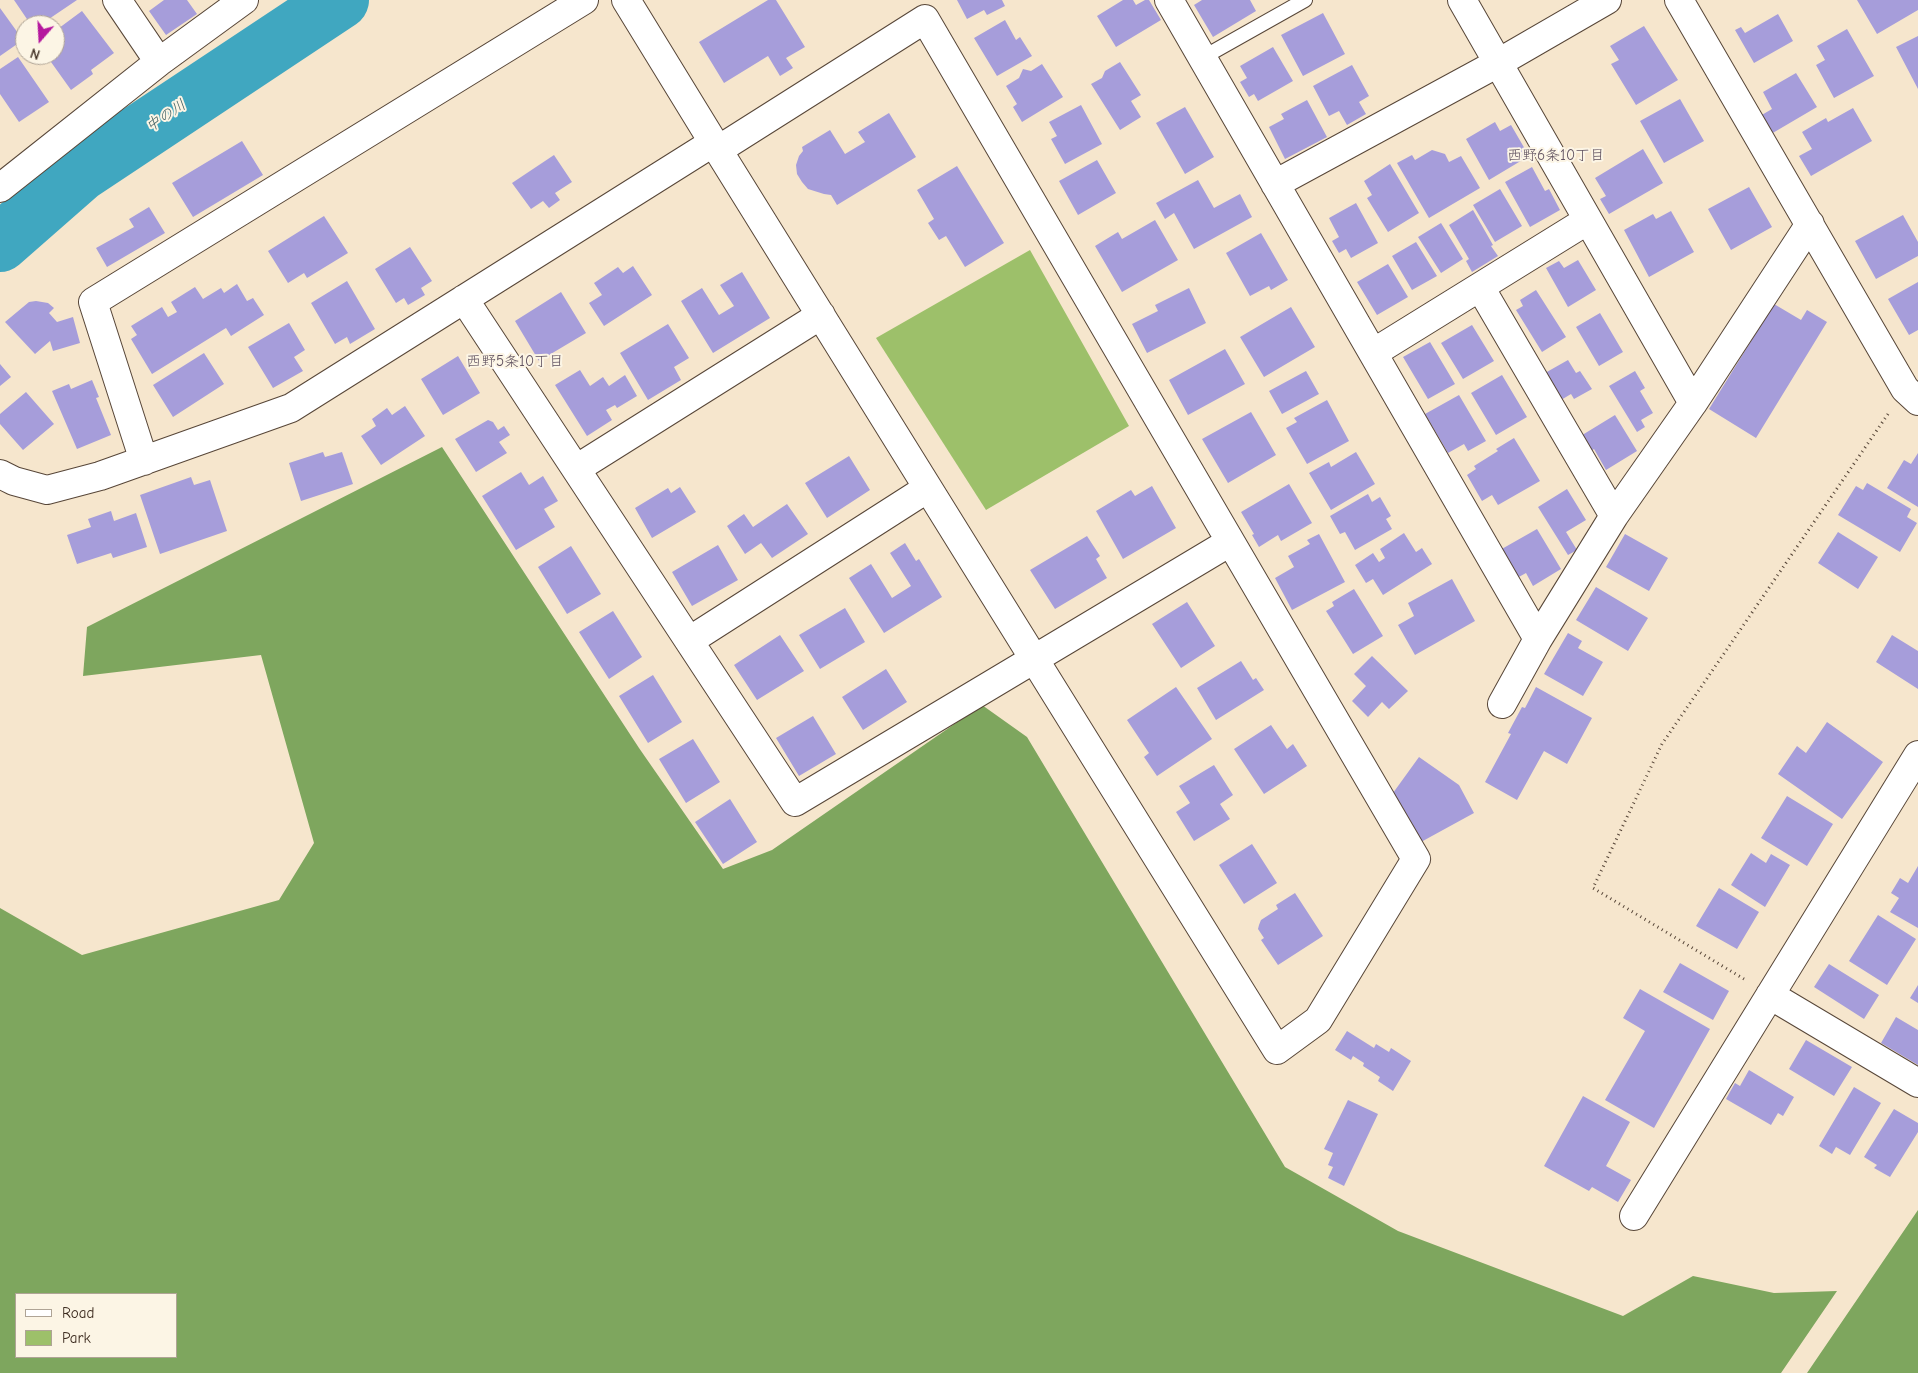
<!DOCTYPE html>
<html>
<head>
<meta charset="utf-8">
<style>
  body { margin:0 }
  #map { position:relative; width:1918px; height:1373px; overflow:hidden; background:#f6e6cd; font-family:"Comic Neue",sans-serif }
  canvas { display:block }
  .legend { position:absolute; left:15px; top:1293px; width:162px; height:65px; box-sizing:border-box; background:#fcf5e5; border:1px solid #afa495; margin:0; padding:6px 9px; list-style:none; font-size:15px; color:#3b2a1e }
  .legend li { display:flex; align-items:center; gap:10px; height:25px }
  .legend b { width:25px; border:1px solid #afa495 }
  .north { position:absolute; left:15px; top:15px; width:50px; height:50px; box-sizing:border-box; background:#fcf5e5; border:1px solid #afa495; border-radius:50%; rotate:199deg; font-size:14px; font-weight:700; line-height:20px; text-align:center; color:#3b2a1e }
  .north::after { content:''; display:block; margin:auto; width:18px; height:22px; background:#b5179e; clip-path:polygon(50% 0,100% 100%,50% 72%,0 100%) }
</style>
</head>
<body>
<div id="map">
<canvas width="1918" height="1373"></canvas>
<ul class="legend">
<li><b style="height:6px;background:#fff"></b>Road</li>
<li><b style="height:14px;background:#9dc06a"></b>Park</li>
</ul>
<div class="north">N</div>
</div>
<script>
const g = document.querySelector('canvas').getContext('2d');
g.lineJoin = 'round';
function fillPath(path, color) {
  g.fillStyle = color;
  g.fill(path, 'evenodd');
}
function trace(path, color, width, dash) {
  g.strokeStyle = color;
  g.lineWidth = width;
  g.lineCap = dash ? 'butt' : 'round';
  g.setLineDash(dash || []);
  g.stroke(path);
}
function write(font, color, halo, rows, align = 'center') {
  g.font = font + ' "Comic Neue","Klee One",sans-serif';
  g.lineWidth = 4;
  g.setLineDash([]);
  g.textBaseline = 'middle';
  g.strokeStyle = halo;
  g.fillStyle = color;
  for (const [text, x, y, turn = 0] of rows) {
    g.save();
    g.translate(x, y);
    g.rotate((+turn || 0) * Math.PI / 180);
    g.textAlign = isNaN(turn) ? turn : align;
    if (halo) g.strokeText(text, 0, 0);
    g.fillText(text, 0, 0);
    g.restore();
  }
}
const green = new Path2D(`
  M1030,250L1129,426L986,510L876,338Z`);
const forest = new Path2D(`
  M442,447L639,748L723,869L772,850L982,705L1027,737L1285,1167L1398,1231L1623,1316L1693,1276L1774,1293L1837,1291L1781,1373H0V908L82,955L279,900L314,843L261,655L83,676L87,627ZM16,1294H176V1357H16Z
  M1918,1210V1373H1807Z`);
const river = new Path2D(`
  M0,243L81,172L340,0`);
const building = new Path2D(`
  M14,0H77L40,25H31Z
  M164,0H187L197,14L166,35L149,11Z
  M768,0H776L805,47L786,58L793,68L780,76L768,56L724,83L699,42Z
  M957,0H1002L1005,6L987,15L984,10L967,19Z
  M1123,0H1133L1136,5L1145,0H1149L1161,20L1116,47L1097,16Z
  M1202,0H1250L1256,11L1213,37L1194,5Z
  M1857,0H1918V10L1877,34Z
  M0,8L23,40L0,56Z
  M82,11L114,53L91,70L93,74L71,90L46,55H55V31Z
  M1323,13L1345,54L1303,76L1281,35Z
  M1778,14L1793,41L1754,63L1735,30L1741,27L1745,33Z
  M1005,20L1016,40L1020,37L1032,56L997,76L974,38Z
  M1644,26L1678,80L1636,105L1611,64L1619,60L1610,46Z
  M1847,29L1874,76L1834,98L1816,65L1825,60L1817,46Z
  M1918,36V89L1896,47Z
  M1273,47L1293,81L1258,101L1254,94L1249,97L1240,82L1247,78L1240,66Z
  M18,57L49,102L19,122L0,94V69Z
  M1120,62L1141,95L1131,101L1141,117L1120,130L1091,84L1102,78L1105,71Z
  M1042,64L1063,97L1022,122L1013,107L1017,104L1006,86L1019,78L1023,69L1031,71Z
  M1352,65L1369,96L1359,102L1366,114L1347,125L1339,111L1329,116L1313,86Z
  M1796,73L1817,107L1771,134L1760,116L1772,109L1763,92Z
  M1680,99L1704,141L1664,163L1640,121Z
  M1307,100L1327,137L1285,159L1269,127L1284,119L1281,114Z
  M1081,105L1102,144L1065,164L1051,139L1057,136L1049,122Z
  M1185,107L1214,157L1185,174L1156,123Z
  M1853,108L1872,141L1811,176L1799,156L1812,149L1802,132L1826,118L1828,122Z
  M889,113L916,157L837,205L831,195L824,194L808,189L802,182L797,174L796,165L799,156L803,151L802,147L830,130L845,154L865,142L858,132Z
  M1495,122L1500,131L1511,125L1529,156L1489,180L1466,139Z
  M242,141L263,175L193,217L172,183Z
  M1643,149L1663,183L1609,214L1600,199L1606,196L1595,178Z
  M1432,150L1445,154L1449,162L1461,156L1480,188L1429,218L1397,163L1412,155L1415,160Z
  M554,155L572,182L555,193L560,200L549,208L543,201L531,209L512,183Z
  M1097,160L1116,193L1078,215L1059,181Z
  M1390,164L1419,213L1388,232L1367,198L1372,195L1364,181Z
  M957,166L1004,243L965,267L946,236L939,240L928,223L934,219L917,190Z
  M1532,167L1545,191L1549,189L1560,210L1530,227L1505,182Z
  M1198,180L1214,208L1240,194L1252,217L1194,249L1174,213L1165,219L1156,203Z
  M1749,187L1772,227L1731,250L1708,209Z
  M1500,189L1522,226L1495,242L1473,205Z
  M1356,203L1378,243L1351,258L1346,249L1339,253L1332,241L1339,237L1329,218Z
  M149,207L165,233L107,267L96,248L134,227L129,219Z
  M1473,210L1493,245L1491,246L1498,256L1472,272L1466,261L1469,259L1449,225Z
  M1671,211L1694,252L1649,277L1624,230L1653,214L1656,219Z
  M1903,215L1918,242V256L1876,279L1855,241Z
  M324,216L348,253L307,278L304,273L288,283L268,251Z
  M1155,220L1178,260L1122,292L1095,246L1118,232L1122,239Z
  M1441,223L1463,259L1441,273L1418,237Z
  M1261,233L1288,280L1271,290L1269,286L1250,296L1226,253Z
  M1416,242L1437,276L1412,290L1392,256Z
  M410,247L432,281L421,288L425,295L408,305L404,298L396,303L375,269Z
  M1578,260L1596,290L1568,307L1546,268L1559,261L1564,268Z
  M1388,264L1408,297L1377,315L1357,282Z
  M633,266L652,295L604,326L589,303L602,295L594,283L618,267L623,273Z
  M742,272L770,318L713,353L681,301L702,288L719,315L734,306L720,285Z
  M347,281L375,329L350,344L347,337L335,344L311,303Z
  M1918,282V330L1909,335L1888,299Z
  M237,284L247,301L253,298L264,315L231,336L226,328L152,374L131,339L137,335L131,326L162,307L168,317L177,312L171,302L195,287L203,299L221,288L224,293Z
  M1189,288L1206,323L1147,353L1132,324L1158,311L1155,305Z
  M1536,290L1566,337L1542,352L1516,310L1523,306L1520,300Z
  M561,292L586,333L539,361L515,321Z
  M36,301L48,303L54,308L49,313L57,322L73,317L80,343L53,351L50,341L35,354L5,322L29,302Z
  M1774,304L1801,320L1807,310L1827,322L1756,438L1709,409Z
  M1291,307L1315,347L1264,377L1240,337Z
  M1600,313L1623,352L1599,366L1576,327Z
  M289,323L305,350L294,357L303,371L273,388L248,347Z
  M668,324L689,358L674,367L681,380L648,400L620,353Z
  M1472,325L1494,361L1463,379L1441,343Z
  M1430,342L1455,384L1428,399L1403,357Z
  M1225,349L1245,384L1188,415L1169,380Z
  M204,353L224,384L173,417L153,385Z
  M458,356L480,393L443,415L421,379Z
  M1568,360L1576,373L1580,371L1592,389L1574,399L1571,394L1561,400L1545,373Z
  M0,364L11,377L0,386Z
  M580,370L590,386L603,377L609,386L625,375L637,396L617,408L615,405L606,410L612,420L587,436L555,385Z
  M1306,371L1319,394L1282,414L1269,391Z
  M1635,371L1645,388L1640,391L1653,413L1641,420L1645,427L1637,432L1609,386Z
  M1502,375L1527,417L1496,435L1471,393Z
  M92,380L99,397L96,398L111,435L77,449L52,391L69,384L71,389Z
  M26,392L54,424L23,450L0,424V414Z
  M1459,395L1486,441L1468,451L1464,444L1448,453L1425,414Z
  M1327,400L1349,441L1307,464L1286,428L1297,422L1294,418Z
  M405,406L425,436L381,465L361,436L376,426L372,419L387,408L392,415Z
  M1251,412L1276,455L1228,483L1202,439Z
  M1615,415L1637,451L1606,470L1594,449L1588,453L1579,437Z
  M488,420L493,422L498,430L504,426L510,435L499,442L507,453L476,472L455,439Z
  M1514,438L1540,481L1498,505L1492,495L1482,501L1467,475L1476,469L1474,466L1498,451L1496,449Z
  M323,452L325,457L342,452L353,484L301,501L289,463Z
  M1356,452L1375,484L1331,510L1309,473L1329,462L1331,467Z
  M1918,453V507L1887,488L1904,460L1911,464Z
  M849,456L870,490L827,518L805,483Z
  M521,472L529,485L543,476L558,501L544,509L555,527L516,550L482,496Z
  M191,477L194,485L210,480L227,531L160,554L140,495Z
  M1867,483L1911,509L1907,517L1917,523L1900,552L1838,515L1856,486L1863,490Z
  M1289,484L1312,523L1281,541L1278,535L1259,547L1252,535L1254,534L1241,512Z
  M1152,486L1176,528L1123,559L1096,511L1131,490L1135,496Z
  M680,487L696,512L652,538L635,508L668,488L671,493Z
  M1567,489L1586,520L1566,532L1577,550L1568,555L1538,507Z
  M1368,494L1372,502L1380,497L1391,516L1386,519L1392,529L1355,550L1345,532L1340,534L1330,516Z
  M787,504L808,534L772,558L761,543L745,554L727,526L744,514L753,527Z
  M111,511L114,521L136,513L147,547L113,558L111,553L77,564L67,535L91,527L88,519Z
  M1537,529L1561,569L1533,586L1526,573L1517,578L1500,550Z
  M1838,532L1878,557L1858,589L1818,563Z
  M1404,533L1416,552L1422,548L1432,564L1383,595L1373,579L1366,583L1355,565L1373,553L1379,562L1385,558L1380,549Z
  M1319,534L1345,582L1292,610L1275,578L1294,567L1288,556L1310,544L1307,540Z
  M1625,534L1668,558L1649,591L1606,567Z
  M1087,536L1100,556L1096,559L1107,578L1055,609L1030,570Z
  M905,543L916,561L919,559L942,597L884,633L849,578L871,564L892,598L911,586L890,553Z
  M718,545L738,580L692,606L672,572Z
  M571,546L601,594L567,614L538,567Z
  M1452,579L1475,621L1415,655L1398,625L1414,616L1408,603Z
  M1596,587L1648,618L1628,651L1576,620Z
  M1354,589L1383,636L1353,654L1326,611L1334,606L1332,602Z
  M1187,602L1215,646L1181,668L1152,624Z
  M845,608L865,642L820,669L799,635Z
  M613,611L642,657L609,679L579,632Z
  M1568,633L1582,641L1578,648L1603,662L1583,696L1544,674Z
  M780,635L804,671L757,700L734,665Z
  M1892,635L1918,651V689L1876,662Z
  M1372,656L1408,691L1389,709L1382,702L1368,717L1352,701L1366,686L1354,674Z
  M1241,661L1253,680L1256,678L1264,690L1216,720L1197,688Z
  M886,669L907,702L863,730L842,697Z
  M653,675L682,722L648,743L619,696Z
  M1176,687L1212,739L1157,776L1144,757L1149,753L1127,720Z
  M1536,687L1592,718L1567,764L1544,751L1517,800L1485,782L1511,734L1508,733L1522,707L1525,708Z
  M813,716L836,754L799,776L776,738Z
  M1827,722L1883,762L1842,819L1778,774L1797,746L1806,753Z
  M1271,725L1287,749L1293,744L1307,766L1264,794L1234,749Z
  M693,739L720,782L686,803L659,759Z
  M1419,757L1459,785L1474,813L1421,842L1393,793Z
  M1214,765L1233,795L1220,804L1230,819L1194,841L1176,812L1190,803L1179,786Z
  M1787,796L1833,824L1807,866L1761,838Z
  M730,799L757,842L723,864L695,822Z
  M1252,844L1277,883L1244,904L1219,865Z
  M1751,853L1766,863L1771,854L1790,865L1765,907L1731,885Z
  M1918,866V928L1890,912L1899,898L1891,893L1900,878L1908,883Z
  M1719,888L1759,912L1737,949L1696,926Z
  M1295,893L1323,936L1278,965L1261,940L1264,938L1258,929L1259,925L1261,920L1278,909L1276,905Z
  M1878,915L1916,939L1887,985L1849,961Z
  M1680,963L1729,991L1713,1020L1663,992Z
  M1829,964L1879,995L1864,1019L1814,987Z
  M1918,985V1003L1910,998Z
  M1640,989L1710,1029L1654,1128L1605,1100L1645,1031L1623,1018Z
  M1896,1017L1918,1030V1065L1881,1043Z
  M1347,1031L1374,1048L1376,1044L1389,1052L1391,1048L1411,1061L1393,1091L1378,1081L1380,1077L1363,1066L1364,1063L1353,1056L1351,1060L1335,1050Z
  M1806,1040L1852,1067L1834,1096L1789,1069Z
  M1749,1070L1794,1097L1783,1116L1778,1113L1771,1125L1726,1099L1735,1083L1740,1086Z
  M1854,1087L1881,1103L1850,1155L1836,1147L1832,1154L1819,1146Z
  M1583,1096L1630,1122L1606,1166L1631,1180L1618,1202L1592,1187L1589,1191L1544,1166Z
  M1348,1100L1378,1114L1344,1186L1328,1178L1333,1167L1328,1165L1333,1153L1324,1149Z
  M1894,1109L1918,1123V1132L1890,1177L1874,1168L1877,1165L1864,1157Z`);
const path = new Path2D(`
  M1744,979L1593,888L1662,744L1888,414`);
const lane = new Path2D(`
  M1202,58L1305,0`);
const street = new Path2D(`
  M117,0L159,62
  M626,0L718,150L1277,1050L1318,1020L1416,859L925,19L718,150
  M1169,0L1538,639
  M1462,0L1693,403
  M1679,0L1905,389L1918,401
  M1275,184L1498,63L1607,0
  M0,188L159,62L244,0
  M1480,287L1614,516
  M464,299L795,802L1230,542
  M1373,353L1588,220
  M144,461L93,302L584,0
  M576,469L821,315
  M0,474L14,481L47,490L100,476L291,408L714,142
  M689,641L928,488
  M1502,704L1538,639L1614,516L1693,403L1810,224
  M1770,995L1918,1083
  M1634,1216L1918,755`);
const waterNames = [
  ["中の川",166,116,-34]
];
const neighbourhoodNames = [
  ["西野6条10丁目",1556,156],
  ["西野5条10丁目",515,362]
];
fillPath(green, '#9dc06a');
fillPath(forest, '#7ea65e');
trace(river, '#40a7c0', 58);
fillPath(building, '#a69dda');
trace(lane, '#574638', 16);
trace(street, '#574638', 30);
trace(path, '#574638', 3, [1, 4]);
trace(lane, '#fff', 14);
trace(street, '#fff', 28);
write('italic 15px', '#3d5c5f', '#fcf5e5', waterNames);
write('15px', '#605260', '#fcf5e5', neighbourhoodNames);
</script>
</body>
</html>
